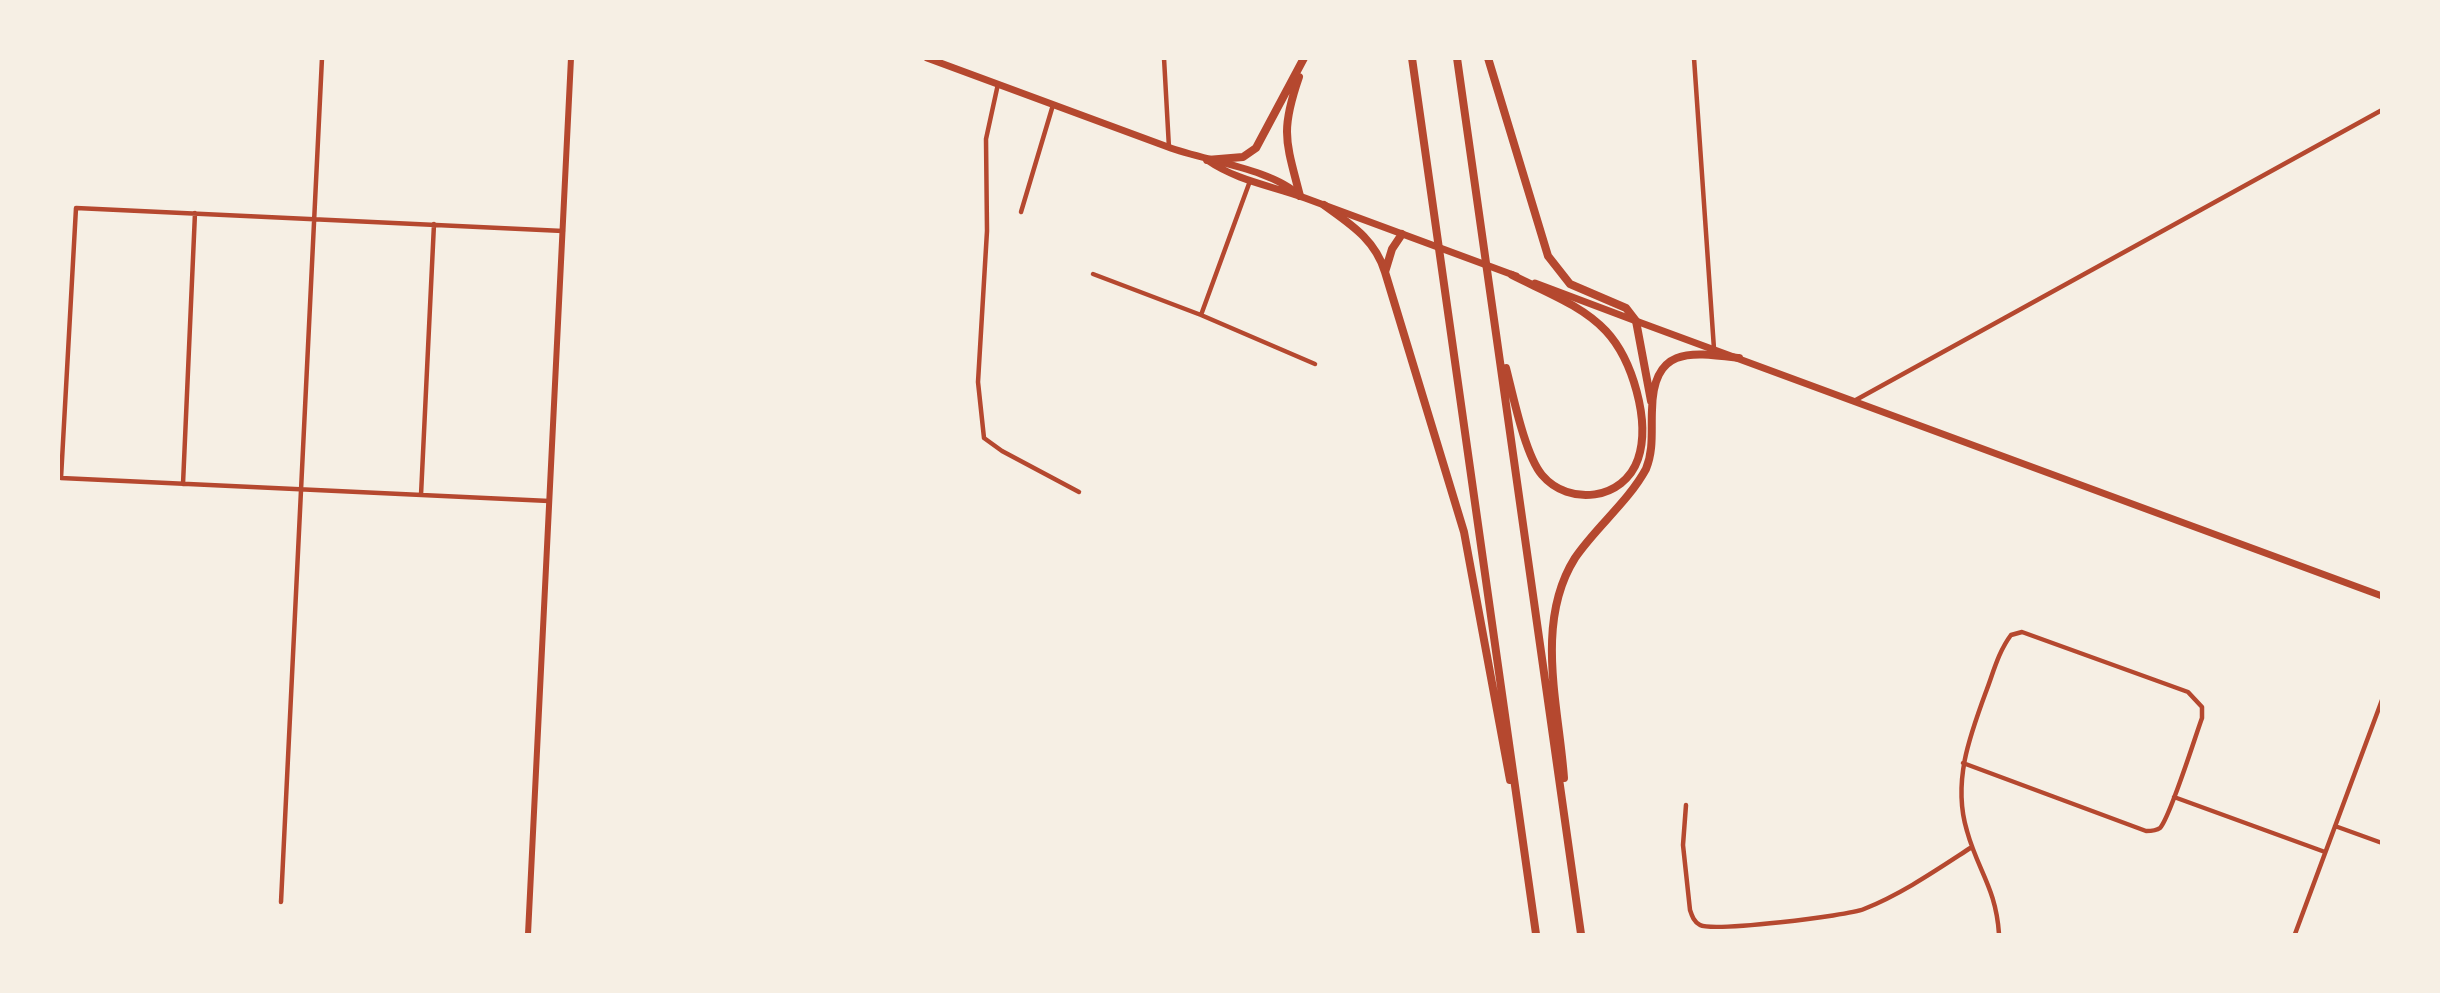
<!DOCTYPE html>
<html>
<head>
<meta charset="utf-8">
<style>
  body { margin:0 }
  #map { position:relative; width:2440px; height:993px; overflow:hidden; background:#f6efe4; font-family:"Sofia Sans Condensed",sans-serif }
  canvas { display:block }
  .frame { position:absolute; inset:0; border:60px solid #f6efe4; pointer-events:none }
</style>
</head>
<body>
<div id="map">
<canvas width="2440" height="993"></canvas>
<div class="frame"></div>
</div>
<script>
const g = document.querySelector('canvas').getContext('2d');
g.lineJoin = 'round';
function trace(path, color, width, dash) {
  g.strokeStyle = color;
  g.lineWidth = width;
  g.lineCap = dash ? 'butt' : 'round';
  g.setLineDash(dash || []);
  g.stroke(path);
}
const minor = new Path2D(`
  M1164,58L1169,148
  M1694,58L1714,349
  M998,84L986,139L987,231L978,382L984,438L1002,451L1079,492
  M1021,212L1053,105
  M1093,274L1201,315L1315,364
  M1201,315L1250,181
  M1854,401L2382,110
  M61,478L76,208L563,231
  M61,478L549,501
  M183,484L195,213
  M421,495L434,224
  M1963,763L2146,831C2151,831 2156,831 2160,828C2170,818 2195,737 2202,718V707L2188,692L2022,632L2011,635C1999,651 1994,670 1987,689C1970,735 1952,782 1967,831C1978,871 1996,888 1999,934
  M2174,797L2325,852
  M1686,805L1683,845L1690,910C1692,916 1694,922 1700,925C1713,932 1847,916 1864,909C1902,894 1938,869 1972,847
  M2335,826L2382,843
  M281,902L322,58
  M2295,934L2382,700`);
const secondary = new Path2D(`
  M528,934L571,58`);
const primary = new Path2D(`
  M1636,321L2382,596`);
const trunk = new Path2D(`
  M927,58C1008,88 1088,118 1168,147C1205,161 1273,169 1300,196
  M1207,160C1237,181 1273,186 1305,198C1376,224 1446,250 1516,276
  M1535,283L1636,321`);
const motorway = new Path2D(`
  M1412,58L1536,934
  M1457,58L1581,934
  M1488,58L1548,256L1570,284L1626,308L1636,321L1651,401
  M1299,77C1280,132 1286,141 1300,196
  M1207,160L1243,157L1256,148L1304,58
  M1324,205C1350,224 1375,239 1385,272
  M1402,234L1392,249L1385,272L1464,532L1510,780
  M1506,368C1513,395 1525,455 1542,475C1569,507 1624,500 1638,459C1651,421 1632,359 1606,331C1582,305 1543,291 1512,275
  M1564,778C1559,707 1534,623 1575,558C1596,527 1628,502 1646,469C1654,449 1651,431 1652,410C1653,346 1690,352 1739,358`);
trace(minor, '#b5482f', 4.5);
trace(secondary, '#b5482f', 6);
trace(primary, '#b5482f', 7);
trace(trunk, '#b5482f', 7);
trace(motorway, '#b5482f', 8);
</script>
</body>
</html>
